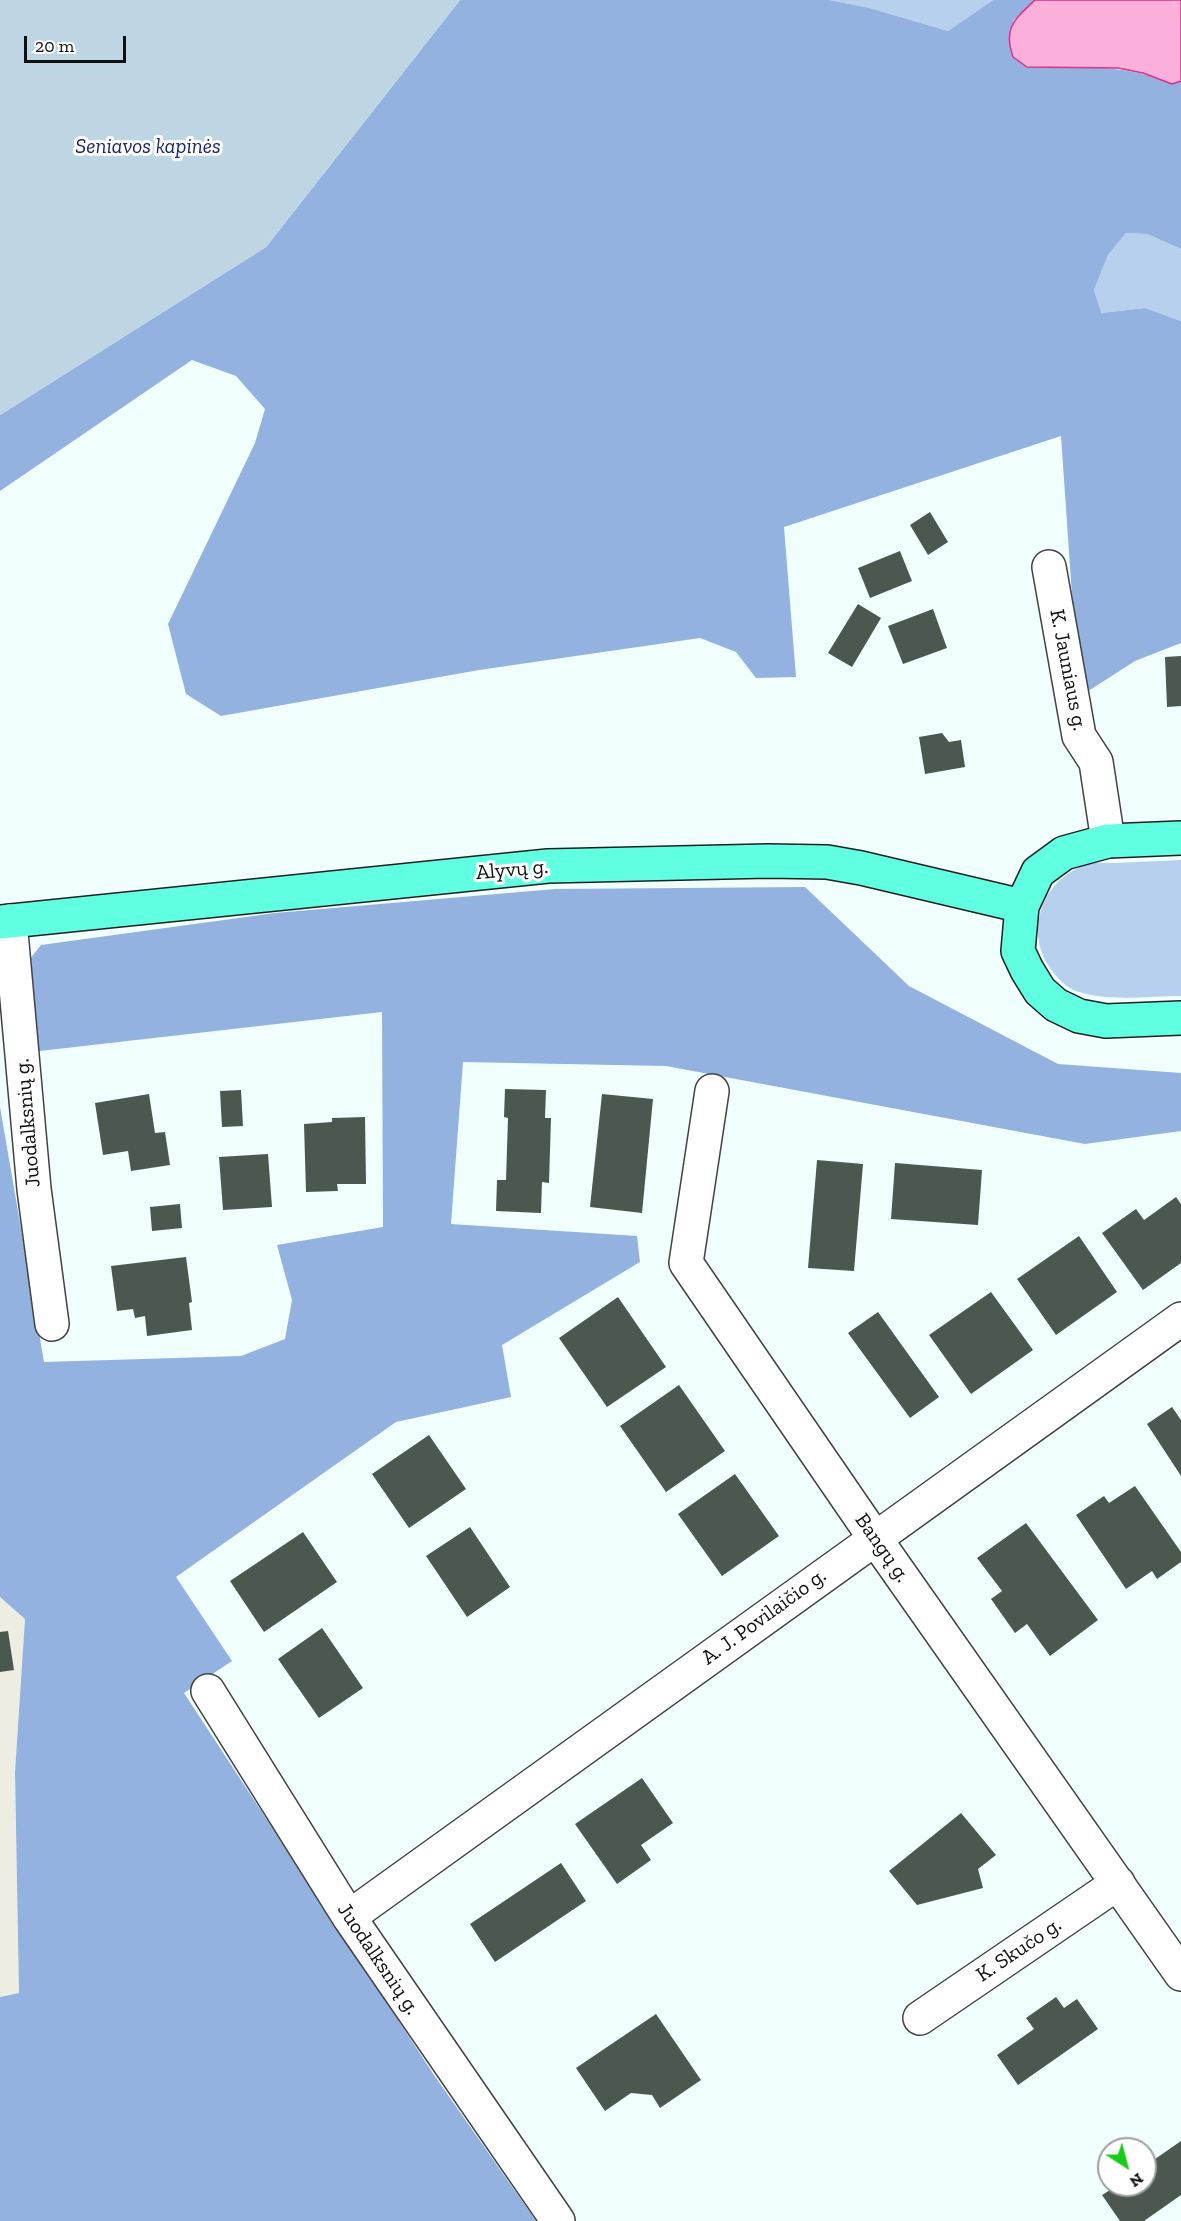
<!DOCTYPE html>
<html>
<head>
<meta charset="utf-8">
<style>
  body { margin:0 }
  #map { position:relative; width:1181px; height:2221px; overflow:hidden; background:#f0fffd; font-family:"Zilla Slab",serif }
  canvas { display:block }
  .north { position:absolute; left:1097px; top:2137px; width:60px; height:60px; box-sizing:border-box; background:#fff; border:2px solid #9f9f9f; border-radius:50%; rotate:144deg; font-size:16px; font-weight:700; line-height:24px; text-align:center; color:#0f0f0f }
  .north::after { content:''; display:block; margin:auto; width:21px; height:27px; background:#1acb1c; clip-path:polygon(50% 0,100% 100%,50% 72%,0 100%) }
  .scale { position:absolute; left:24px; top:36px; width:102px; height:27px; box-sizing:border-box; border:3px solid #0f0f0f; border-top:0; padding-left:8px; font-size:18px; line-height:21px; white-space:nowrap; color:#0f0f0f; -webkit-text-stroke:4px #fff; paint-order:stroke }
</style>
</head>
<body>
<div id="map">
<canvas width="1181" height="2221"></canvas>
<div class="north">N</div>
<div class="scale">20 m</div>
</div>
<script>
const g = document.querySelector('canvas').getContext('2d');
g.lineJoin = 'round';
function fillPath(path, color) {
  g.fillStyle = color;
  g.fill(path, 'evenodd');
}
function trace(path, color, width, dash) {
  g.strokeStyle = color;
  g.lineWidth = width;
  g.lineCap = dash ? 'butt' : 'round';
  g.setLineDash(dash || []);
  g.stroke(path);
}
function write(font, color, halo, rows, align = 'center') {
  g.font = font + ' "Zilla Slab",serif';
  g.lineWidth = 6;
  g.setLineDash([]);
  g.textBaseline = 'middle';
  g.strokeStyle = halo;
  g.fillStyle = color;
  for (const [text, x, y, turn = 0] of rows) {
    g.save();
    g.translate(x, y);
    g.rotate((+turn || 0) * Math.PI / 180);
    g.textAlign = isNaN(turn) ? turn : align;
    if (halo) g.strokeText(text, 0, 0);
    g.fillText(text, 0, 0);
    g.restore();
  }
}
const industrial = new Path2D(`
  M0,1597L25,1619L15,1772L19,1993L0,1997Z`);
const green = new Path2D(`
  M829,0H993L948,31L870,8Z
  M1126,233L1147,234L1181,249V321L1145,308L1100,313L1094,290L1108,255Z
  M1181,860V996C1147,996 1108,1002 1076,991C1065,987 1055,976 1049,966C1024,929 1044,876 1089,864C1097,862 1108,863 1117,863C1138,862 1160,861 1181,860Z`);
const forest = new Path2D(`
  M460,0H829L870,8L948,31L993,0H1035L1013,21L1027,67C1078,67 1125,63 1172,84L1181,81V249L1147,234L1126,233L1108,255L1094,290L1101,313L1145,308L1181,321V643L1135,661L1079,697L1061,436L784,527L796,677L756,678L736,652L700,638L479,670L221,716L186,694L168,624L255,443L265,409L236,376L192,360L0,491V415L266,247Z
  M805,887L909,986L1058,1064L1181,1073V1131L1085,1144L666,1066L463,1062L451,1224L637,1236L640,1262L502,1345L511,1397L396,1422L176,1577L232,1661L184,1693L434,2075L536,2221H0V1997L19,1993L15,1772L25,1619L0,1597V1107L44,1362L241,1356L285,1339L292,1300L277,1245L383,1227L382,1012L31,1052L26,964L41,945L275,913L555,889Z`);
const cemetery = new Path2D(`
  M0,0H460L266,247L0,415Z`);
const water = new Path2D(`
  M1035,0H1181V81L1172,84L1143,73L1118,68L1027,67L1013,57C1003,28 1014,20 1035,0Z`);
const building = new Path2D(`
  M930,512L948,542L928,555L910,525Z
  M900,551L912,581L870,598L858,568Z
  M858,604L881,618L852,667L828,653Z
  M933,609L947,648L903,664L888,626Z
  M1181,656V706L1167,707L1165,657Z
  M942,733L949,742L961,740L965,767L925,774L919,737Z
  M505,1089L546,1090L545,1118H551L549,1183L542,1182L541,1213L496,1211L497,1180H506L508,1118L504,1117Z
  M241,1090L243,1126L222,1127L220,1091Z
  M149,1094L155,1133L165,1132L170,1165L131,1171L128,1151L103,1155L95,1103Z
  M602,1094L653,1099L642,1213L590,1207Z
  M365,1117L366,1184H337L338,1191L306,1192L304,1124L332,1122V1118Z
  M268,1154L272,1207L223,1210L219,1157Z
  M817,1160L863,1164L854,1271L808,1268Z
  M895,1163L982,1170L978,1225L891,1219Z
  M1176,1197L1181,1204V1263L1143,1290L1102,1233L1136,1209L1144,1220Z
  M180,1204L182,1228L152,1231L150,1207Z
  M1079,1236L1117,1292L1056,1335L1017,1279Z
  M186,1257L192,1302L189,1303L192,1330L147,1336L145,1316L135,1318L133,1309L117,1311L111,1266Z
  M991,1292L1033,1350L971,1394L929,1335Z
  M618,1297L666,1367L607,1407L559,1338Z
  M878,1312L939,1397L910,1418L848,1333Z
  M679,1385L725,1451L666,1492L620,1426Z
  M1172,1407L1181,1420V1476L1147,1424Z
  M429,1435L466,1489L409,1528L372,1474Z
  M735,1474L779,1536L722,1576L678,1514Z
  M1135,1486L1181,1552V1562L1157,1579L1152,1571L1126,1589L1076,1515L1104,1496L1109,1503Z
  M1026,1523L1098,1620L1050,1656L1027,1624L1015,1633L991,1599L1002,1591L977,1558Z
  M470,1527L510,1587L467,1617L426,1556Z
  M303,1532L337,1582L264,1632L230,1581Z
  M322,1628L363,1688L319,1718L278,1659Z
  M8,1631L14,1670L0,1672V1632Z
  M642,1778L673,1823L641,1845L651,1860L617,1884L575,1824Z
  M961,1813L996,1855L978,1869L983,1888L917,1905L889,1871Z
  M561,1863L586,1901L495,1962L470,1924Z
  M1056,1997L1064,2008L1077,1999L1098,2029L1018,2085L997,2055L1034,2029L1026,2018Z
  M656,2014L701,2080L660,2108L652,2095L631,2093L605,2111L576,2068Z
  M1181,2141V2195L1144,2221H1120L1102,2195L1118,2185H1145V2166Z`);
const street = new Path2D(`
  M1049,567L1079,736L1096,762L1108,841
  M10,921L34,1189L52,1324
  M712,1091L686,1263L874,1537L1181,1974
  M208,1691L349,1917L558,2221
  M349,1917L1181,1319
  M920,2018L1118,1883`);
const primary = new Path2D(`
  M1181,838L1108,841L1064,853L1038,872L1022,906L1018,951L1027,970L1040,991L1056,1005L1079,1016L1106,1021L1181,1018
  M0,922L548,866L768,861L827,862L861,868L1022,906`);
const parkNames = [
  ["Seniavos kapinės",148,147]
];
const streetNames = [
  ["K. Jauniaus g.",1068,670,79],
  ["Alyvų g.",512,870,-5],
  ["Juodalksnių g.",28,1123,-95],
  ["Bangų g.",882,1548,55],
  ["A. J. Povilaičio g.",764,1617,-36],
  ["K. Skučo g.",1019,1950,-34],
  ["Juodalksnių g.",378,1959,56]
];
fillPath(industrial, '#eeede2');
fillPath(green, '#b6d0ed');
fillPath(forest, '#94b2df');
fillPath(cemetery, '#bed6e4');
fillPath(water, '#fbb0db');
trace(water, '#d9318c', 1.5);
fillPath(building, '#4a5850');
trace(street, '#424242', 36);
trace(primary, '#202020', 36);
trace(street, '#fff', 33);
trace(primary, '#60ffe1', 33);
write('italic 21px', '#19256c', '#fff', parkNames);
write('21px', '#0f0f0f', '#fff', streetNames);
</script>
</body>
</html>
